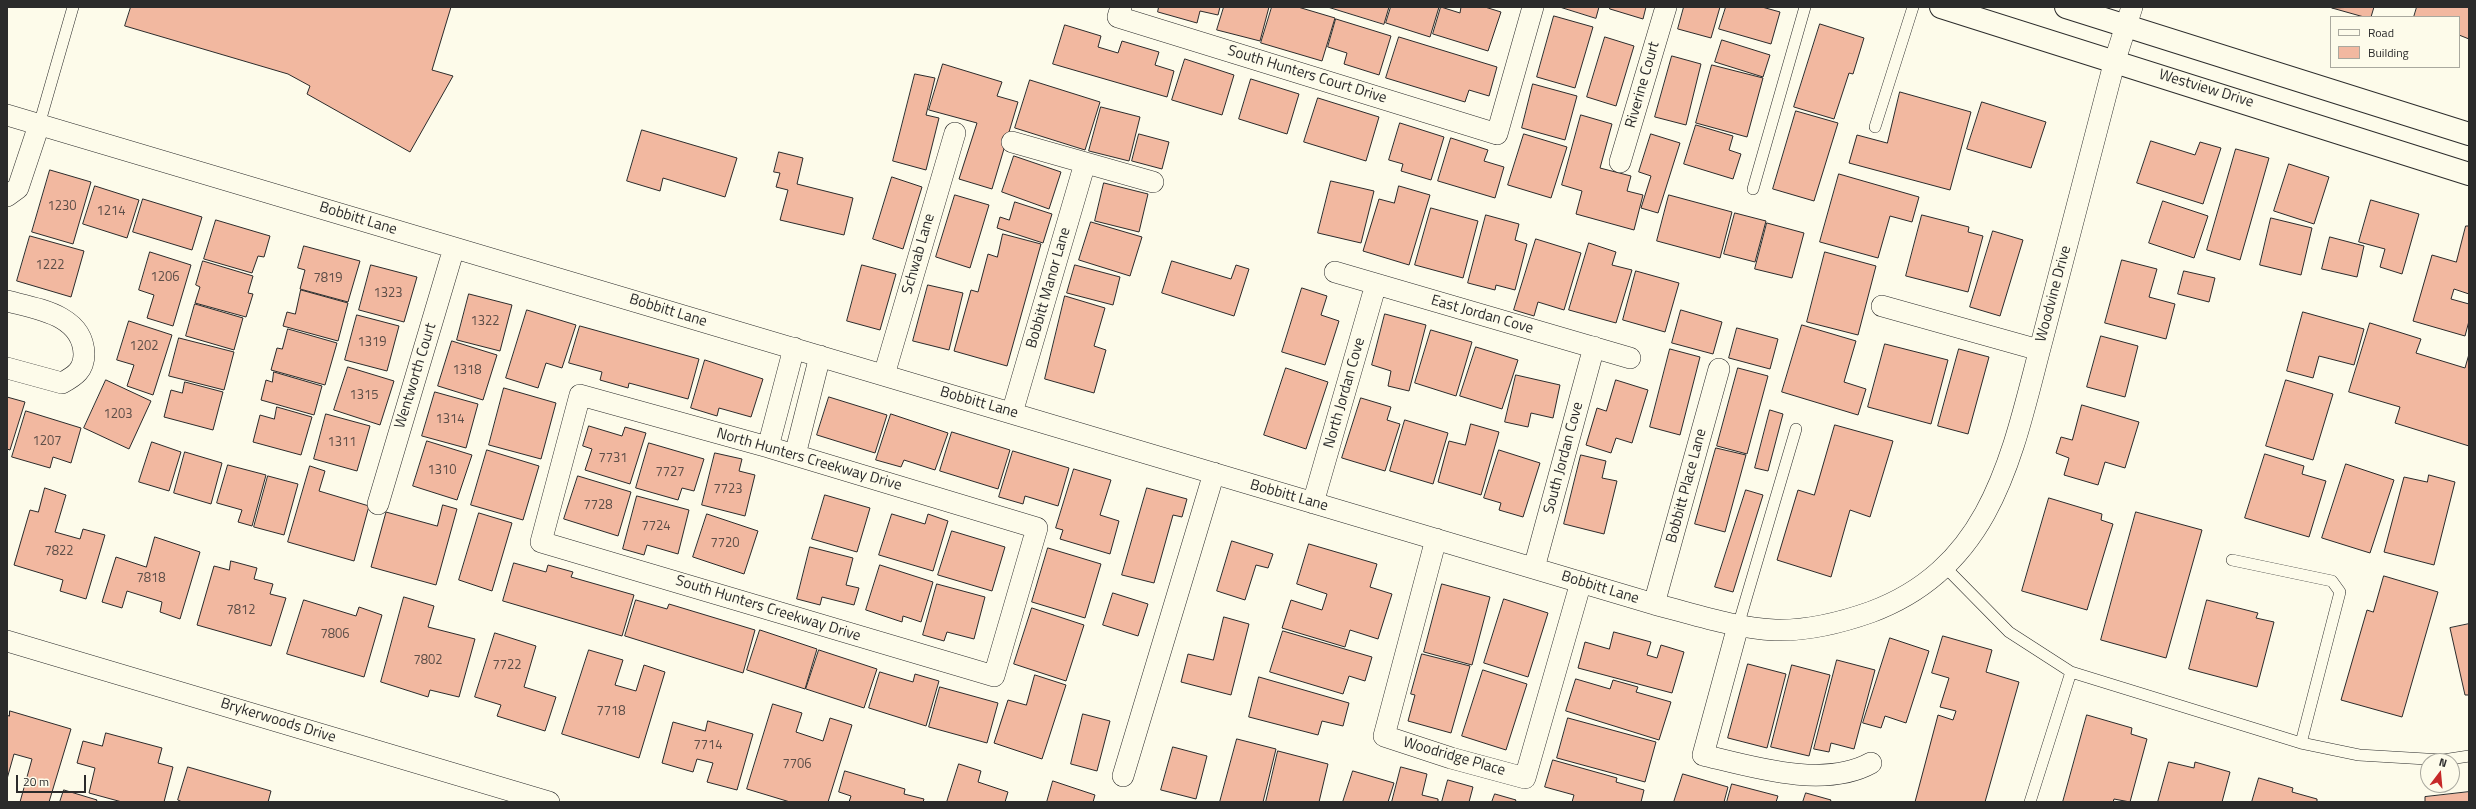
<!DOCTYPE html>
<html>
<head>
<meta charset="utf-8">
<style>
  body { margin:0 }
  #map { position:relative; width:2476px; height:809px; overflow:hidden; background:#fdfbea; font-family:"Titillium Web",sans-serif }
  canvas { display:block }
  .frame { position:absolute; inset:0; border:8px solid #2b2b2b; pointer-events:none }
  .legend { position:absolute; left:2330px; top:16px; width:130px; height:52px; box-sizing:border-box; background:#fdfbea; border:1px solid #a9a89e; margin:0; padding:5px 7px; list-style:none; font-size:12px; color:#2b2b2b }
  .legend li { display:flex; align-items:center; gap:8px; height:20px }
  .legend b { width:20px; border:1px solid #a9a89e }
  .north { position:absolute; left:2420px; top:753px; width:40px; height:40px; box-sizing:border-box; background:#fdfbea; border:1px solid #a9a89e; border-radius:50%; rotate:16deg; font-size:11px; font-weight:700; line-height:16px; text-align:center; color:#2b2b2b }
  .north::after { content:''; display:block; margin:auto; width:14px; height:18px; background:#c62828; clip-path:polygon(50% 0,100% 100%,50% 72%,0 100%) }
  .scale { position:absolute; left:16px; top:775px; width:70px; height:18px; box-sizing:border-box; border:2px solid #2b2b2b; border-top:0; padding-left:5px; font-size:12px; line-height:14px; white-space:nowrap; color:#2b2b2b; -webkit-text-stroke:3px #fdfbea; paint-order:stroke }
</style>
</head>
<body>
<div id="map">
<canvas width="2476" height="809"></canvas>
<div class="frame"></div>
<ul class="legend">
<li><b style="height:5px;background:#fdfbea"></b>Road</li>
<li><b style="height:11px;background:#f2b8a0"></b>Building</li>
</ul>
<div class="north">N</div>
<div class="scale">20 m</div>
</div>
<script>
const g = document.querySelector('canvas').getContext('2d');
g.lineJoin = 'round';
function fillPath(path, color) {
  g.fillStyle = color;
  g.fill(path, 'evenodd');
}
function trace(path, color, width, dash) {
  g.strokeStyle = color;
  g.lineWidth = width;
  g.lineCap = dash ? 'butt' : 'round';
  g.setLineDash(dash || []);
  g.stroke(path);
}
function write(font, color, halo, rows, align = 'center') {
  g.font = font + ' "Titillium Web",sans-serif';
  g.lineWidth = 3;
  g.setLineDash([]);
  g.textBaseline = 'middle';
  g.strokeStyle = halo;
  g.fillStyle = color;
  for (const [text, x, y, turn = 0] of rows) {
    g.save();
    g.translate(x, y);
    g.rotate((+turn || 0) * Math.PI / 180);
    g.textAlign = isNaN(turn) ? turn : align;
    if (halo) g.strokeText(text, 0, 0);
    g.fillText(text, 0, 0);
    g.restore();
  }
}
const building = new Path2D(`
  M131,7H451L432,70L453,76L410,152L307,94L310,86L288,74L125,26Z
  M1159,7H1220L1218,15L1200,11L1197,23L1158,12Z
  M1224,7H1269L1260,41L1217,30Z
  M1272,7H1298L1335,18L1322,61L1261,43Z
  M1328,7H1389L1384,24Z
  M1391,7H1439L1430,37L1386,23Z
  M1441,7L1460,13L1461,7H1485L1501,12L1488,51L1433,34Z
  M1560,7H1599L1596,18Z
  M1610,7H1646L1643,19L1610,9Z
  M1684,7H1720L1711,38L1678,29Z
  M1726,7H1762L1780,12L1771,44L1719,29Z
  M2374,7L2371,17H2364L2332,8Z
  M2417,7H2469V39L2459,35V17H2414Z
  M1554,16L1593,27L1575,88L1537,77Z
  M1336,19L1391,36L1379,75L1344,64L1347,53L1328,47Z
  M1820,24L1864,38L1853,74L1849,73L1834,119L1794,107Z
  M1065,25L1101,36L1098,47L1118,53L1122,41L1159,52L1155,65L1174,71L1167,97L1053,64Z
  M1399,37L1497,67L1489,96L1469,90L1465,102L1386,78Z
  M1605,37L1634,46L1616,106L1587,97Z
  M1722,40L1770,55L1763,77L1715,62Z
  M1672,56L1701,64L1686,125L1655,117Z
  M1185,59L1234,75L1222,115L1172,100Z
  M943,64L1002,82L997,96L1018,102L992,189L959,179L977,123L929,110Z
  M1712,65L1763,78L1747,137L1696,123Z
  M915,74L935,78L926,115L939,118L926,170L893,161Z
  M1251,79L1299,94L1287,134L1239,119Z
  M1030,80L1100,102L1085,150L1015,128Z
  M1533,84L1577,96L1565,140L1522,128Z
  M1900,92L1971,112L1950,190L1849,163L1857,135L1887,143Z
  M1318,98L1379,117L1366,161L1304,142Z
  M1982,102L2046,122L2031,168L1967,149Z
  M1101,107L1140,117L1129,161L1089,151Z
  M1796,111L1838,123L1814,201L1773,189Z
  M1581,115L1612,124L1600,168L1631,176L1627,191L1643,195L1634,230L1576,214L1582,191L1562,185Z
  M1400,123L1444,137L1431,180L1401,171L1403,164L1389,160Z
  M1696,125L1733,136L1729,150L1741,154L1733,179L1684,164Z
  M642,130L737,158L725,197L663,178L660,191L627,181Z
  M1139,134L1169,142L1162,169L1132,161Z
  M1524,134L1567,147L1551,198L1508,185Z
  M1651,134L1680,143L1658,213L1641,208L1651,176L1639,172Z
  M1451,138L1488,150L1484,161L1504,167L1495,198L1438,181Z
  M2151,141L2195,155L2200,142L2221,148L2203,204L2137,183Z
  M2236,149L2269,158L2240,260L2207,250Z
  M779,152L803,158L797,184L853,198L844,235L780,220L788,190L776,187L780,173L774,172Z
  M1014,156L1061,172L1049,209L1002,192Z
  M2289,164L2329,177L2314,224L2274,211Z
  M50,170L91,182L73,244L32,232Z
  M1839,174L1919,197L1912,222L1890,216L1878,258L1820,242Z
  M892,177L922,187L903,249L873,239Z
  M1331,181L1374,191L1361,243L1318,233Z
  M1104,183L1148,194L1139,232L1095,221Z
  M95,186L139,200L127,238L83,224Z
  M1399,186L1430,195L1409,265L1363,251L1379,199L1394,203Z
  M955,195L989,205L970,268L936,257Z
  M1669,195L1732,212L1720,258L1657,241Z
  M143,199L202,217L192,250L133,232Z
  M2371,200L2419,214L2402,274L2380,267L2385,249L2359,242Z
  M2163,201L2208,216L2194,258L2149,243Z
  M1015,202L1052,214L1043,243L997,228L1000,217L1009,220Z
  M1431,208L1478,221L1463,278L1415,265Z
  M1735,213L1766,221L1755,262L1724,254Z
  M1486,215L1519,224L1515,240L1527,244L1515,290L1496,285L1495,290L1468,283Z
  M1922,215L1969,227L1968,232L1983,236L1968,292L1906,276Z
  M2271,218L2312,228L2301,275L2260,265Z
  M216,220L270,236L264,257L258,256L252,273L204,259Z
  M1091,222L1142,237L1130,276L1079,260Z
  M1767,223L1804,233L1792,278L1755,269Z
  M2466,226H2469V294L2454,289L2451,299L2469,304V321L2465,336L2413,321L2432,255L2456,262Z
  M1993,231L2023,240L2000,316L1970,307Z
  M1003,234L1041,244L1007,366L954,351L971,290L978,292L988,254L997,257Z
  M30,236L84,251L71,297L17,281Z
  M2330,237L2364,246L2357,277L2322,269Z
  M1536,239L1581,253L1564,310L1538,302L1534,316L1514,310Z
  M1589,243L1616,252L1612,265L1632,270L1616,323L1569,310Z
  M304,246L360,261L348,302L300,289L305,270L298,268Z
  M150,252L191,265L173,326L147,318L154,295L139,290Z
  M1825,252L1876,266L1858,335L1807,322Z
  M2122,260L2157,269L2149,297L2175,304L2166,339L2105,323Z
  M203,261L253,276L248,293L253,294L246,317L195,303L200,287L196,285Z
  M1172,261L1231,279L1236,265L1249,269L1234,316L1162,293Z
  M371,265L417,277L404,322L359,310Z
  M862,265L896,274L880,330L847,321Z
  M1075,265L1120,277L1113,305L1067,293Z
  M1636,271L1679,283L1665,332L1623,320Z
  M2184,271L2215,278L2209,302L2178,294Z
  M928,285L963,293L949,350L913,341Z
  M1302,288L1327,296L1321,315L1339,321L1325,365L1282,352Z
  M301,290L348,303L338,341L283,326L287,312L295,314Z
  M469,294L512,305L500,351L457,340Z
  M1065,296L1105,308L1094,346L1106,350L1094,393L1045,379Z
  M195,304L243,318L234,350L186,336Z
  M527,310L576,325L562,368L546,363L538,388L506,378Z
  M1681,310L1722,322L1713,354L1672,343Z
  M2303,312L2364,329L2354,365L2319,356L2313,378L2287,371Z
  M1385,314L1426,325L1409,391L1388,386L1391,371L1372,365Z
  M357,315L399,326L387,371L345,360Z
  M129,321L172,335L153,395L127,386L134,365L117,360Z
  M2370,323L2421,339L2416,353L2465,368L2469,354V446L2395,423L2400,407L2349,392Z
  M1802,325L1856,341L1844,382L1866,389L1858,415L1782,392Z
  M580,326L699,359L688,399L629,383L628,388L600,380L602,372L569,363Z
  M1737,328L1778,339L1770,369L1729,358Z
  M288,329L337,343L325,385L271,370L277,348L282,349Z
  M1431,330L1472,342L1456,396L1415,383Z
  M2101,336L2138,346L2125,397L2087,387Z
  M179,338L234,352L224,390L169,376Z
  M452,341L497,355L483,400L438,386Z
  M1885,344L1948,360L1931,424L1868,407Z
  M1476,347L1518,360L1502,409L1460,396Z
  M1670,349L1700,357L1680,435L1650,427Z
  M1959,349L1989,357L1968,434L1938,426Z
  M705,360L763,379L751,417L719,408L717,416L691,408Z
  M348,367L394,381L380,425L334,410Z
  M1286,368L1328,382L1306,449L1264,435Z
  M1738,368L1768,376L1747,454L1717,446Z
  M274,372L322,386L314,415L261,400L266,380L272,382Z
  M1516,375L1560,385L1553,418L1531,413L1528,427L1505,422Z
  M106,380L151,401L129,449L84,428Z
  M1616,380L1648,390L1632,443L1616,438L1611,453L1586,445L1597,408L1606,411Z
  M2286,380L2333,394L2313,460L2266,446Z
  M185,382L223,392L213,430L164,417L171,390L182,393Z
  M504,388L556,403L541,459L489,445Z
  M435,392L478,404L466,448L422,436Z
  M7,397L25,402L10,450L7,449Z
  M829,397L887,415L875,453L817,435Z
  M1361,398L1391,407L1387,420L1400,424L1385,471L1342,458Z
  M2082,405L2139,422L2125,468L2105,462L2098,485L2064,475L2069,458L2056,453L2061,437L2072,440Z
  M277,407L312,417L301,455L253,442L260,415L274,419Z
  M1770,410L1783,414L1768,471L1755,468Z
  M26,411L81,428L71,463L53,457L50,468L12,457Z
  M326,414L370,426L357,471L314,459Z
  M891,414L948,433L935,470L904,460L901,467L876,460Z
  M1405,420L1448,433L1433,484L1390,471Z
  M1471,424L1499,432L1481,495L1438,482L1449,441L1465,445Z
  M1835,425L1893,441L1870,517L1850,510L1831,577L1777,560L1798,490L1814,495Z
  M589,426L622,436L625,427L646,433L630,484L585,470L592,449L583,446Z
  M952,432L1010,450L998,489L940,471Z
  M427,441L472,455L457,500L413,486Z
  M152,442L181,452L169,491L139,482Z
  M649,443L704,459L694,491L682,488L678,500L636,488Z
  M1716,448L1746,455L1725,532L1695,524Z
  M487,450L539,466L523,520L471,505Z
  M1499,450L1540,463L1523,517L1499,510L1501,503L1484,498Z
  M1013,451L1069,468L1058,506L1025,496L1023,504L999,497Z
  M185,452L222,463L211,504L174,493Z
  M715,453L742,459L739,471L755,475L745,516L702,505Z
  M2265,454L2304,466L2302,474L2326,481L2309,537L2245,518Z
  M1581,455L1606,461L1602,478L1617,481L1604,534L1564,524Z
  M2346,464L2394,480L2370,553L2322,538Z
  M228,465L266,475L252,526L238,522L242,510L217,503Z
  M310,466L325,471L319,491L369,506L354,561L288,542Z
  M1074,469L1111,480L1100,515L1119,521L1110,554L1060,539L1063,530L1056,528Z
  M2429,475L2455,482L2434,565L2384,552L2404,477L2427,482Z
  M268,476L298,484L284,535L254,527Z
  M578,476L631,492L618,536L564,519Z
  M45,488L66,495L55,532L80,539L83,529L105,535L86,599L60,591L63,580L14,565L30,510L38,512Z
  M1147,488L1187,499L1182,517L1173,515L1154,583L1122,575Z
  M1746,490L1763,495L1733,592L1715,587Z
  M825,495L870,508L857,552L812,539Z
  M637,496L689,510L678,554L647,545L644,555L623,549Z
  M2049,498L2102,514L2101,520L2113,524L2087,610L2022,591Z
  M443,505L457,509L436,585L371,567L386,512L437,526Z
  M2136,512L2202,530L2166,658L2101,640Z
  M479,513L512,523L492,591L459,580Z
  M707,514L758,531L744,574L693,557Z
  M892,514L925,524L928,514L948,521L933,571L879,555Z
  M952,531L1005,547L992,591L938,575Z
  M155,537L200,552L180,619L160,612L162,602L127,591L122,608L102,602L116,557L146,567Z
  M1232,541L1273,554L1268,568L1256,565L1245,600L1217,591Z
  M1309,544L1377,564L1370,587L1392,594L1378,639L1350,630L1345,647L1282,628L1291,600L1322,610L1327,594L1297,584Z
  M810,547L853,558L846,585L859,588L854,605L822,597L820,605L797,599Z
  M1048,548L1101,564L1085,618L1032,602Z
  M231,561L257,568L254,579L273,584L270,594L286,598L271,646L197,625L214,566L229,570Z
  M514,563L546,572L548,565L573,572L571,577L634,595L622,636L503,601Z
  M880,565L933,582L921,622L903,616L902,622L866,610Z
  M2384,576L2438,592L2402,717L2341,700L2367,610L2373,612Z
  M937,584L985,597L974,639L947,632L944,641L923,635Z
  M1442,584L1490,597L1472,665L1424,652Z
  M1113,593L1148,604L1138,636L1103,625Z
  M404,597L434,606L428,627L475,639L459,697L430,690L428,697L381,682Z
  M1504,599L1548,613L1528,677L1484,663Z
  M304,600L356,616L359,607L382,615L364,677L287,654Z
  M636,600L667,609L669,604L755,630L743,673L625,636Z
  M2207,600L2258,613L2256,618L2274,622L2257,687L2189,669Z
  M1032,608L1084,625L1066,681L1014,664Z
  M1224,617L1249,624L1231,695L1181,682L1188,654L1213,660Z
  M2469,624V695H2465L2450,628Z
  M760,630L817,649L805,689L747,670Z
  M1283,631L1372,657L1365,681L1349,676L1343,694L1270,672Z
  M1614,632L1651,642L1647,655L1657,658L1661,645L1684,652L1672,693L1578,668L1585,642L1609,649Z
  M495,633L536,646L524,687L556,697L545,731L497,716L501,705L475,697Z
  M1943,636L1992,650L1986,672L2019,682L1985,802H1915L1938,715L1953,720L1956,711L1940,707L1949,678L1932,673Z
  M1890,638L1929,651L1906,723L1885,716L1881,728L1863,723Z
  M589,650L623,660L615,685L636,691L644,665L665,672L639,758L562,734Z
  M819,650L877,669L864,708L806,689Z
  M1422,654L1470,666L1451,733L1408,721L1415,695L1411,694Z
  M1837,660L1875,670L1854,749L1831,743L1829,752L1814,749Z
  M1748,664L1786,674L1767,748L1728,738Z
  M1792,665L1830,675L1809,756L1771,747Z
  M1483,670L1527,684L1506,750L1462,736Z
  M880,672L913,682L915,674L939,681L926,726L869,708Z
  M1035,675L1066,685L1042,759L994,743L1008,700L1026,705Z
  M1259,677L1349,703L1343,726L1322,721L1318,735L1249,717Z
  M1576,679L1610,689L1613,680L1638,687L1636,692L1671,702L1659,740L1566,711Z
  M940,687L998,703L987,743L929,727Z
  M773,704L802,713L796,732L823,741L830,718L852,725L828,802H790L747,789Z
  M10,711L71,729L49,802H20L32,759L14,754L7,779V715L9,716Z
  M1083,714L1110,721L1097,771L1071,764Z
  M2087,715L2132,728L2131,734L2147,739L2130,802L2114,799L2113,802H2063Z
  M1568,718L1656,742L1645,782L1557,758Z
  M708,721L753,734L737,790L707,782L713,763L697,759L693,772L662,763L673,722L705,731Z
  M106,733L162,748L158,763L173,767L164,802H122L89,793L95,768L77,763L83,741L102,746Z
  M1237,739L1276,749L1263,802H1220Z
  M1173,747L1207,756L1196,799L1161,790Z
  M1278,751L1328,764L1319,802H1266Z
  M1553,760L1617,778L1616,782L1644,790L1641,802H1572L1574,795L1545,787Z
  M2169,762L2194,768L2195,762L2230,772L2222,802H2158Z
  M959,764L981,771L978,782L1008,792L1005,802H947Z
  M188,767L271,791L268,802H182L178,800Z
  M1401,767L1427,774L1422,795L1438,799V802H1392Z
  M845,771L905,789L904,794L924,799L923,802H849L851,796L839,792Z
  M1353,771L1394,783L1388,802H1343Z
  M1683,774L1728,787L1724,802H1674Z
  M2259,778L2293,788L2292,792L2317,799V802H2252Z
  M1448,780L1473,787L1469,802H1442Z
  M1053,781L1095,795L1093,802H1047Z
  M1732,784L1778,796L1776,802H1727Z
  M64,790L97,800L96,802H60Z
  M2469,792V802H2425V797Z
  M1806,793L1831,800L1830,802H1803Z
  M1495,794L1516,800L1515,802H1492Z`);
const lane = new Path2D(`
  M39,125L73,7
  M1875,127L1913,7
  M1753,189L1805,7
  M2232,560L2332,581L2340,592L2301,743
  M1944,566L2009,632L2071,672L2301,743L2359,755L2443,760L2469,756
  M1738,626L1796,429
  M2030,802L2071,672`);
const street = new Path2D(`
  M1121,7L1118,17L1497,134L1533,7
  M7,115L1654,604C1694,614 1734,628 1775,630C1807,631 1840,623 1871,612C1995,566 2013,449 2043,337C2067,245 2091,153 2115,60L2132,7
  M1012,142L1153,182
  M1620,162L1666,7
  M7,196L18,188L39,125
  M1335,272L1630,358
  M7,301C38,309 83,315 84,354C84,370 75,376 62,383L7,368
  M1882,306L2039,350
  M884,375L955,133
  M580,395L768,447L1037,528L994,676L541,542Z
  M1012,413L1085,163
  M768,447L794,348
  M795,455L820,356
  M1313,503L1376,284
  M378,504L454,248
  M1436,539L1384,736L1451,758L1525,778L1581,582
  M1534,568L1594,347
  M1654,604L1719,369
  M1738,626L1703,755C1753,767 1824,789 1871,763
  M7,641L549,802
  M1123,776L1214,473`);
const secondary = new Path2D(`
  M1941,7L2469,174
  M2066,7L2469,134`);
const numberNames = [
  ["1230",62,207],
  ["1214",111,212],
  ["1222",50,266],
  ["1206",165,278],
  ["7819",328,279],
  ["1323",388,294],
  ["1322",485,322],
  ["1319",372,343],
  ["1202",144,347],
  ["1318",467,371],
  ["1315",364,396],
  ["1203",118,415],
  ["1314",450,420],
  ["1207",47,442],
  ["1311",342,443],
  ["7731",613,459],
  ["1310",442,471],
  ["7727",670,473],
  ["7723",728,490],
  ["7728",598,506],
  ["7724",656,527],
  ["7720",725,544],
  ["7822",59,552],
  ["7818",151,579],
  ["7812",241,611],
  ["7806",335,635],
  ["7802",428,661],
  ["7722",507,666],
  ["7718",611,712],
  ["7714",708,746],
  ["7706",797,765]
];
const streetNames = [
  ["South Hunters Court Drive",1307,75,17],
  ["Riverine Court",1643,85,-74],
  ["Westview Drive",2206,89,17],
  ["Bobbitt Lane",358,219,17],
  ["Schwab Lane",919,254,-74],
  ["Bobbitt Manor Lane",1049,288,-74],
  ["Woodvine Drive",2054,294,-75],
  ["Bobbitt Lane",668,311,17],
  ["East Jordan Cove",1482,315,16],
  ["Wentworth Court",416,376,-73],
  ["North Jordan Cove",1345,393,-74],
  ["Bobbitt Lane",979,403,16],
  ["South Jordan Cove",1564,458,-75],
  ["North Hunters Creekway Drive",809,460,16],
  ["Bobbitt Place Lane",1687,486,-75],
  ["Bobbitt Lane",1289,496,16],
  ["Bobbitt Lane",1600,588,17],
  ["South Hunters Creekway Drive",768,609,17],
  ["Brykerwoods Drive",278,721,17],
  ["Woodridge Place",1454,757,16]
];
fillPath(building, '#f2b8a0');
trace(building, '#2b2b2b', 1);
trace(lane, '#2b2b2b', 12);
trace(street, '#2b2b2b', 22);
trace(secondary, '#2b2b2b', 24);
trace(lane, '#fdfbea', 11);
trace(street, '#fdfbea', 21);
trace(secondary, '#fdfbea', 22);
write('13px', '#5d4e48', null, numberNames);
write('15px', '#2b2b2b', '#fdfbea', streetNames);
</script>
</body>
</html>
